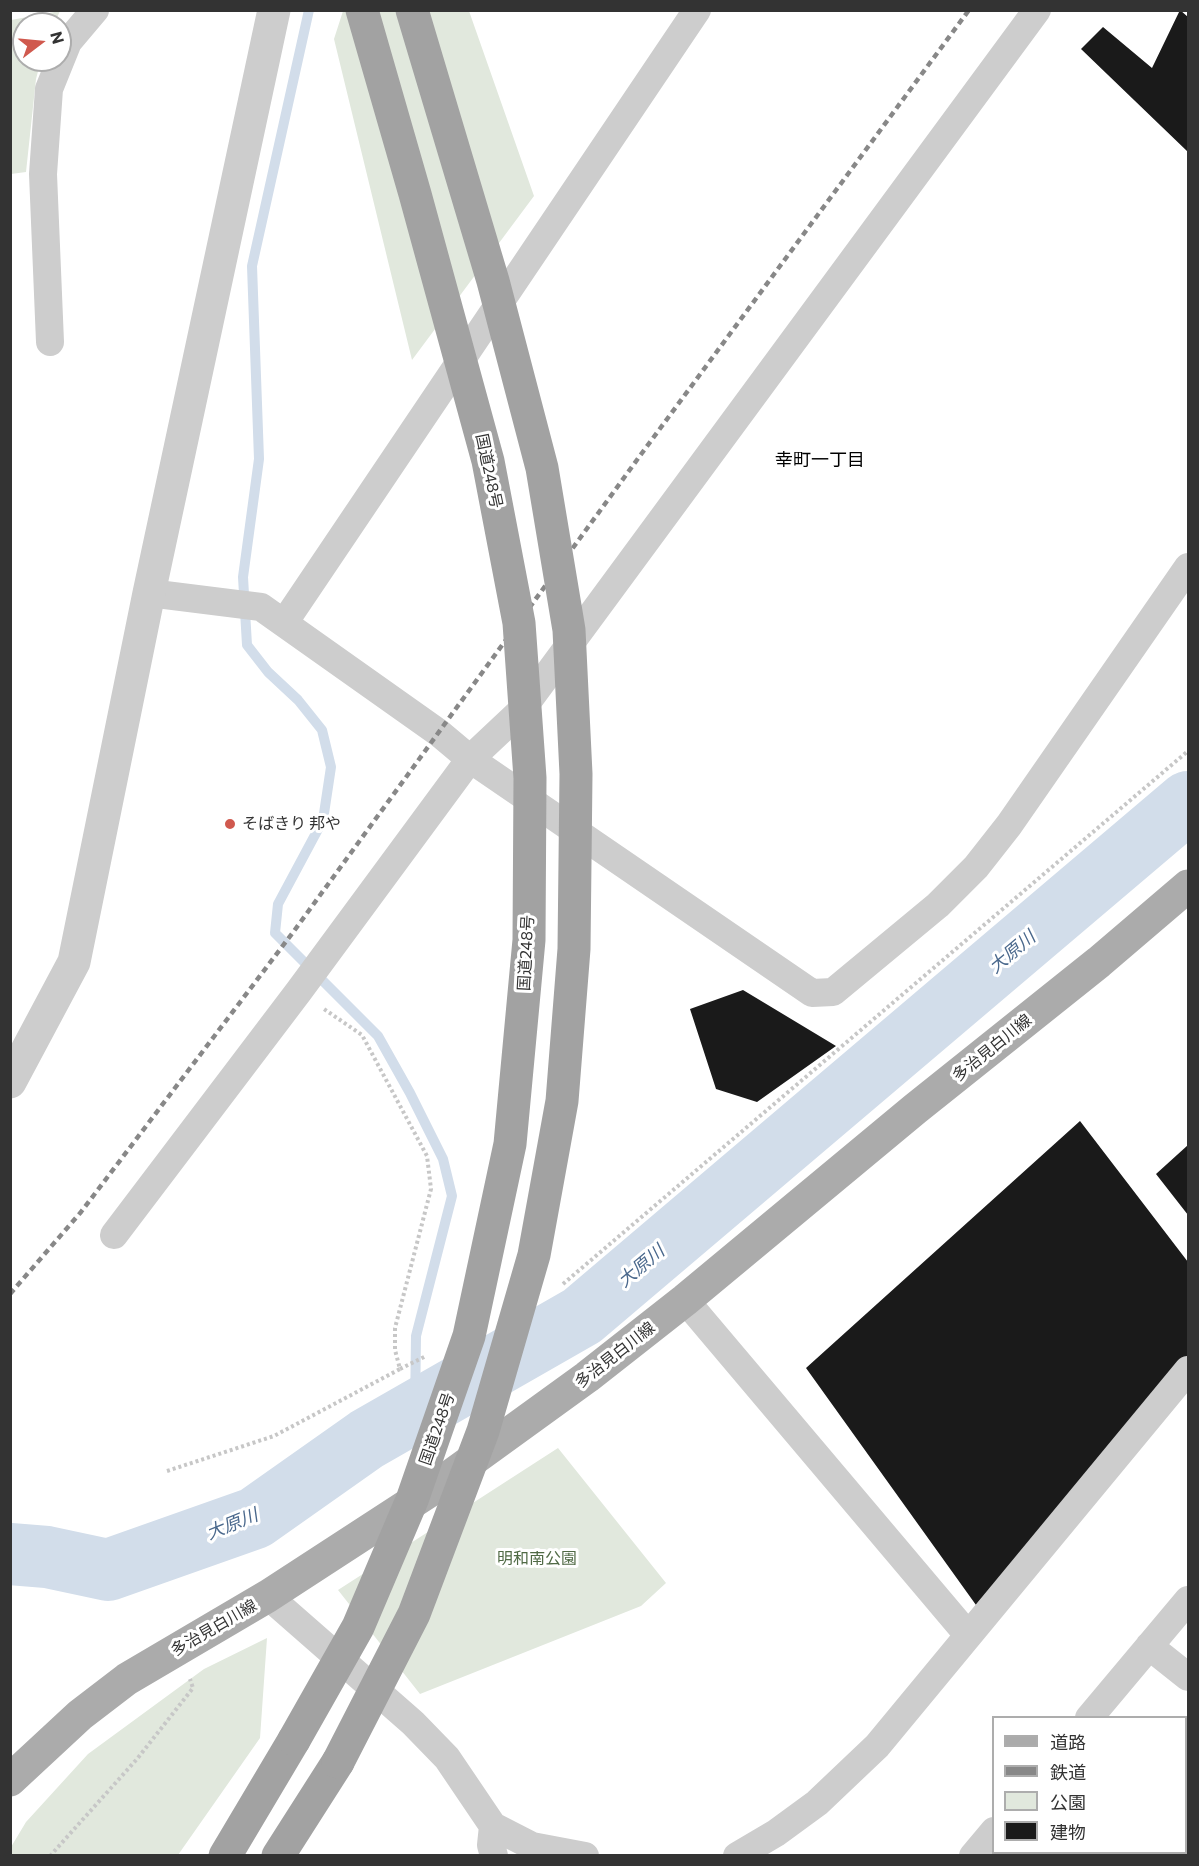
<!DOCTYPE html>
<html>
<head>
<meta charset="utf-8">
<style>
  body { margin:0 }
  #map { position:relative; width:1199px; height:1866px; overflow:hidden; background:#fff; font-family:Commissioner,"Noto Sans JP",sans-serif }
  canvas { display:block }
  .frame { position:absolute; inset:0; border:12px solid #333; pointer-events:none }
  .legend { position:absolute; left:992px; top:1716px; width:195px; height:138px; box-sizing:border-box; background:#fff; border:2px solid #adadad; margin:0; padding:8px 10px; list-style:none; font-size:18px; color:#333 }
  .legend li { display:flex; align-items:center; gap:12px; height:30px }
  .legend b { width:30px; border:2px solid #adadad }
  .north { position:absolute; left:12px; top:12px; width:60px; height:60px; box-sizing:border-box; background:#fff; border:2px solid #adadad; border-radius:50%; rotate:74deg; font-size:16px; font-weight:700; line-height:24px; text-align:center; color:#333 }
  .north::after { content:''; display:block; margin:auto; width:21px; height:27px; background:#d0594e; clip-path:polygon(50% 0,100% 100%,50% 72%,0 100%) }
</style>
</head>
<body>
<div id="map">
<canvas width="1199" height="1866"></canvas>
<div class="frame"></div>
<ul class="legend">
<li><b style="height:8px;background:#ababab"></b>道路</li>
<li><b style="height:8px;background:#888"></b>鉄道</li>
<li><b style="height:16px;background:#e1e8dd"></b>公園</li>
<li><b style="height:16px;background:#1a1a1a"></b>建物</li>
</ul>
<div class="north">N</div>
</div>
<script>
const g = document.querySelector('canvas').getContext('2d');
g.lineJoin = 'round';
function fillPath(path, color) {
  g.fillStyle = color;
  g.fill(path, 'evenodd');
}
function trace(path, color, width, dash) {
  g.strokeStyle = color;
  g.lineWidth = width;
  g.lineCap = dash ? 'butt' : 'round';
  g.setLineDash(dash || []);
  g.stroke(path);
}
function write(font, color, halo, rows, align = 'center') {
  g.font = font + ' Commissioner,"Noto Sans JP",sans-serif';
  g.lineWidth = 6;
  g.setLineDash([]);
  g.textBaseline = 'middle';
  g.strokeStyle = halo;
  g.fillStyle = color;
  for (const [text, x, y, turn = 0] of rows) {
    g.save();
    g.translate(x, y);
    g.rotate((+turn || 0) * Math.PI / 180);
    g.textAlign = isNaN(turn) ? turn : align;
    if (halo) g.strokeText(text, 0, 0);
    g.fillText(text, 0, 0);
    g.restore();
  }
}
const green = new Path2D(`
  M60,11L54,24H24V60H41L36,79L26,172L11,174V20Z
  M343,11H469L534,196L412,360L334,39Z
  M558,1448L666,1583L641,1606L420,1694L338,1590Z
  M267,1638L260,1738L178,1855H11V1847L26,1822L88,1754L204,1669Z`);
const stream = new Path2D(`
  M309,10L252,266L259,459L243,577L247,645L268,672L298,700L322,730L331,767L323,820L278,904L275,933L378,1036L410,1093L443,1159L452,1196L416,1336L415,1411`);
const river = new Path2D(`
  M10,1554L47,1557L108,1570L255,1518L367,1439L582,1316L1188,802`);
const building = new Path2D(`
  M1180,10L1188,17V152L1081,49L1103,27L1152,68Z
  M743,990L836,1046L757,1102L716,1089L690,1009Z
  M1080,1121L1188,1262V1358L976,1605L806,1368Z
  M1188,1145V1215L1156,1174Z`);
const path = new Path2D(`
  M563,1284L1188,751
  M400,1369L426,1356
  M167,1471L274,1436L400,1369L395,1350V1328L431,1189L427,1156L362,1035L324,1009
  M50,1856L137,1759L193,1688L190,1679`);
const minor = new Path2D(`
  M50,342L43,174L49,89L68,42L95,10
  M149,593L261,607L439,733L470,759L812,993L833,992L938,905L976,867L1009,825L1188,567
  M284,623L697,10
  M114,1235L299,991L470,759L520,712L1037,10
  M685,1300L968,1635
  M268,1596L413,1723L447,1758L493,1826L491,1845L494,1856
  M1149,1646L1188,1677
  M1089,1718L1188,1600
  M493,1826L532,1846L585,1856
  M1059,1852L1063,1856
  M737,1856L776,1833L817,1803L877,1746L1188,1370
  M973,1856L994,1831`);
const tertiary = new Path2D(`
  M10,1082L74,962L149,593L274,10`);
const primary = new Path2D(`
  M10,1780L80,1715L127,1679L268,1596L431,1490L587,1377L685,1300L915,1109L1099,962L1188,886`);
const trunk = new Path2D(`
  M225,1856L294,1740
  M278,1856L338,1762`);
const rail = new Path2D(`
  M10,1294L81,1212L294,931L642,453L969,10`);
const trunkBridge = new Path2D(`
  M294,1740L358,1627L412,1500L469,1336L510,1144L529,940L530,778L519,623L488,461L415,194L362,10
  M338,1762L414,1614L483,1431L534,1255L562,1101L574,949L576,774L569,630L542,468L493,281L412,10`);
const markers = [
  [230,824,6,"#d0594e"]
];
const streetNames = [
  ["国道248号",489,471,78],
  ["国道248号",526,953,-87],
  ["多治見白川線",992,1048,-39],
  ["多治見白川線",615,1355,-38],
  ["国道248号",437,1429,-71],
  ["多治見白川線",214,1628,-30]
];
const poiNames = [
  ["そばきり 邦や",242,824]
];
const parkNames = [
  ["明和南公園",537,1559]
];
const neighbourhoodNames = [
  ["幸町一丁目",820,460]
];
const waterNames = [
  ["大原川",1012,952,-40],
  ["大原川",641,1266,-40],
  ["大原川",232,1524,-22]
];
fillPath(green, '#e1e8dd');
trace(stream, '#d2ddea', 10);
trace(river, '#d2ddea', 62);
fillPath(building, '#1a1a1a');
trace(path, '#c7c7c7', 4, [3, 3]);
trace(minor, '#cdcdcd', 28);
trace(tertiary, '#cdcdcd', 33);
trace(primary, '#ababab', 33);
trace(trunk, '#a2a2a2', 33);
trace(rail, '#888', 4.5, [6, 4.5]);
trace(trunkBridge, '#a2a2a2', 33);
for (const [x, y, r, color] of markers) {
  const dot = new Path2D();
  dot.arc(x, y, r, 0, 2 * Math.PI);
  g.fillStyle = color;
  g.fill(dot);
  trace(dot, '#fff', 2);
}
write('16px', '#333', '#fff', streetNames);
write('16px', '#333', '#fff', poiNames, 'left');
write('16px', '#506a45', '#fff', parkNames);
write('18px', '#000', '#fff', neighbourhoodNames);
write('italic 18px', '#4a688c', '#fff', waterNames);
</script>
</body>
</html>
